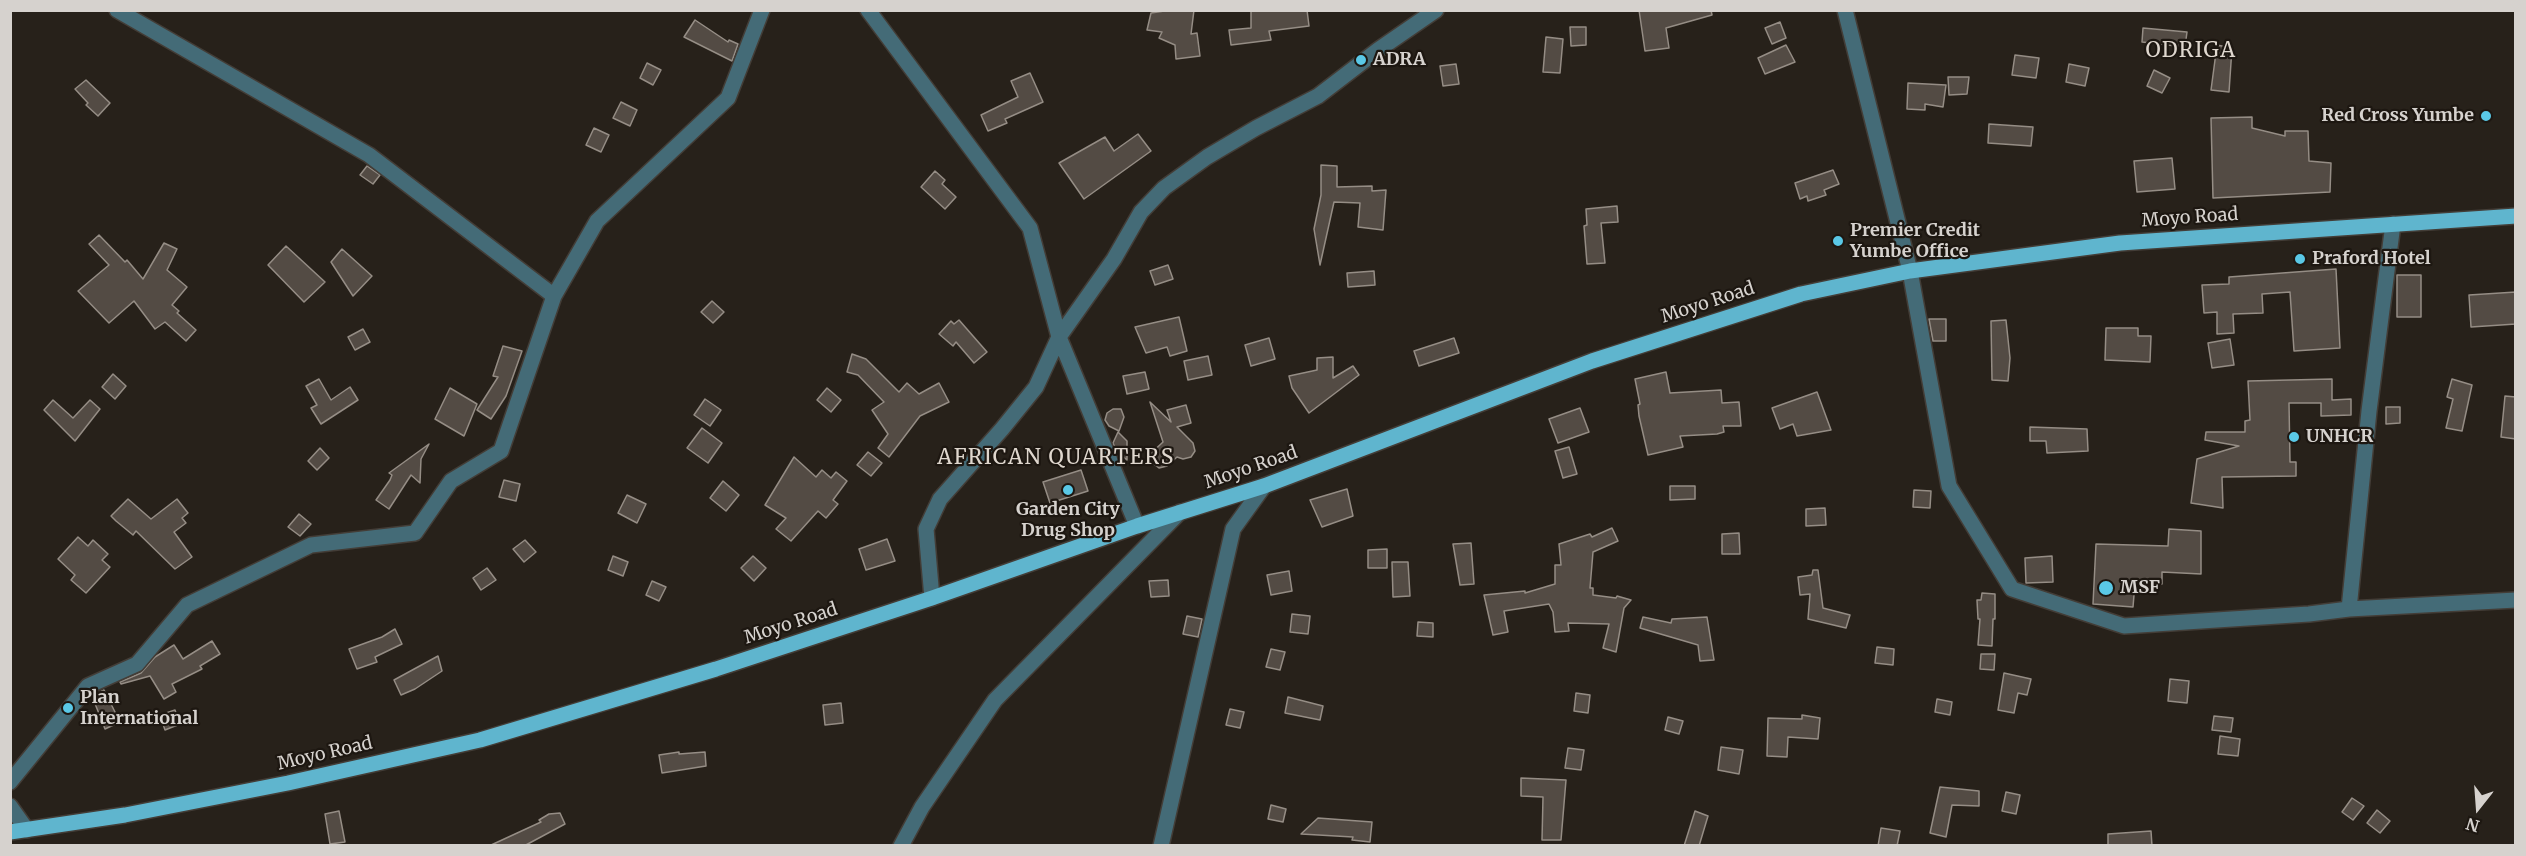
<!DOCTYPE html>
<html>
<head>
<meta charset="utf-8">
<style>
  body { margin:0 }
  #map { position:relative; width:2526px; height:856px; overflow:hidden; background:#27211a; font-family:Merriweather,serif }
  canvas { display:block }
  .frame { position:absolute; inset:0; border:12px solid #d6d2ce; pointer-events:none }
  .north { position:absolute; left:2448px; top:778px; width:60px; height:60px; -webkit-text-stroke:4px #1d1711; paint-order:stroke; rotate:197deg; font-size:16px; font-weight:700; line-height:24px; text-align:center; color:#d6d2ce }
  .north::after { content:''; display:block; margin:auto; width:21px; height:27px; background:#d6d2ce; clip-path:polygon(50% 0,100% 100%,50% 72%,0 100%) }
</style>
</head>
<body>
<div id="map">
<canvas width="2526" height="856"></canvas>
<div class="frame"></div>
<div class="north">N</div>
</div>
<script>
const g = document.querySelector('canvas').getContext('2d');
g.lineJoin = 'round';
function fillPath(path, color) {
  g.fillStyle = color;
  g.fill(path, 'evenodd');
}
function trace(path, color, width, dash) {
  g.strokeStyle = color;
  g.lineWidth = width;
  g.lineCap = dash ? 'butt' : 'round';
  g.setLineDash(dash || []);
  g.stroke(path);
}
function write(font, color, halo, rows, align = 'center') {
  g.font = font + ' Merriweather,serif';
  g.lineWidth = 4.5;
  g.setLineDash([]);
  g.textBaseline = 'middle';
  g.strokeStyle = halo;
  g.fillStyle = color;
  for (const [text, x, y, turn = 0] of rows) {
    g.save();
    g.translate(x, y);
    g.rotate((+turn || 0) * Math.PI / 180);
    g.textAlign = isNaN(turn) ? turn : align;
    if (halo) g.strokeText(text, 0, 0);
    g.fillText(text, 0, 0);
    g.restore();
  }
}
const building = new Path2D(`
  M1171,10H1194L1191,34L1197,33L1200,56L1176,59L1175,45L1159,38L1162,32L1147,30L1151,13Z
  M1251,10H1307L1309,26L1269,31L1271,40L1231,45L1229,30L1251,28Z
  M1639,10H1711L1712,15L1666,28L1669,48L1645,51Z
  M695,20L728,42L729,40L738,44L732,61L684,37Z
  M1780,22L1786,38L1772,44L1765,28Z
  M1570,27H1586V45L1571,46Z
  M2143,28L2187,32L2185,47L2142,42Z
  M1546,37L1563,39L1560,73L1543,72Z
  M1786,45L1795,62L1765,74L1758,58Z
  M2217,45L2232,48L2229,92L2211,90Z
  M2015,55L2039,58L2036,78L2012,75Z
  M647,63L661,70L653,85L640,78Z
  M1456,64L1459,84L1443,86L1440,66Z
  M2069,64L2089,68L2085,86L2066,82Z
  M2154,70L2170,78L2162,93L2147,86Z
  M1030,73L1043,102L1005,119L1007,123L988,131L981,115L1018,97L1011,81Z
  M1948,77H1969L1967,94L1949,95Z
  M86,80L110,103L98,116L86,105L88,103L75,89Z
  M1908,83L1946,85L1943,107L1925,104V110L1907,109Z
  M621,102L637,110L630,126L613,118Z
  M2252,117V128L2285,136V131H2308L2309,161L2331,163L2330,192L2213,198L2211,118Z
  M1989,124L2033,127L2031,146L1988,143Z
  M594,128L609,135L601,152L586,145Z
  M1138,134L1151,151L1084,199L1059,163L1105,137L1114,151Z
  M2172,158L2175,189L2137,192L2134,161Z
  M1321,165L1337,166V187L1372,186V191L1386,190L1383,230L1358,227L1360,203L1334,202L1320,265L1314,229L1321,195Z
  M367,166L380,175L373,184L360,175Z
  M1833,170L1839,184L1824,190L1826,195L1808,201L1807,196L1800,199L1795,183Z
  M935,171L945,180L942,184L956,197L945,209L921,187Z
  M1617,206L1618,222L1601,223L1605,263L1587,264L1584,226L1587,225L1586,209Z
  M99,235L125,262L127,260L143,279L164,243L177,249L167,270L187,287L172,305L179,311L177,313L196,330L186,341L165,322L155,329L134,301L109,323L78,291L109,265L89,244Z
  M286,246L325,282L304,302L268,265Z
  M342,249L372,276L353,296L331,262Z
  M1168,265L1173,279L1155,285L1150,271Z
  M2336,269L2340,348L2294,351L2290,292L2262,294L2263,313L2233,314L2234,333L2217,334V312L2204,313L2202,285L2229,284V277Z
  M1374,271L1375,285L1348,287L1347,273Z
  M2397,275H2421V317H2397Z
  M2516,292V324L2471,327L2469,295Z
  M712,301L724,312L713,323L701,312Z
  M1179,317L1187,351L1170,356L1167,347L1146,353L1135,327Z
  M1929,319H1946V341H1933Z
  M959,320L987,352L974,363L956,342L953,346L939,334L951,321L954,324Z
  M2006,320L2010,358L2008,381L1992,380L1991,321Z
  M2106,328H2138V336H2151L2150,362L2105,360Z
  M363,329L370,342L355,350L348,337Z
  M1269,338L1275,359L1251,366L1245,345Z
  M1454,338L1459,353L1419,366L1414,351Z
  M2230,339L2234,365L2212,368L2208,343Z
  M503,346L522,351L506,396L491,419L477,410L498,377L493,376Z
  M852,354L866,359L899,392L907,383L919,394L939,383L949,402L920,416L889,457L878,448L888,434L872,410L884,402L858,375L847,372Z
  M1208,356L1212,375L1188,380L1184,361Z
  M1333,357V378L1353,366L1359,375L1309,413L1292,388L1289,376L1317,370V358Z
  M1145,372L1149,389L1127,394L1123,376Z
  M1666,372L1670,393L1721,390L1722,403L1739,402L1741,426H1723L1724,432L1717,434L1680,436L1683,447L1648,455L1639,416L1638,405L1640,404L1635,379Z
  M113,374L126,386L115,399L102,387Z
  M319,379L331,400L350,387L358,400L321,424L311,408L317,405L306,386Z
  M2332,379V400L2351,399V415L2321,416V403H2289L2290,462H2296V476L2222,477L2223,508L2191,503L2197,459L2239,446L2205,440L2206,432H2245V421L2250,420L2248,381Z
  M2452,379L2472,385L2462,431L2446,428L2453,399L2447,397Z
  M450,388L477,404L464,436L435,419Z
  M827,388L841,400L831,412L817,400Z
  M1817,392L1831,430L1797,436L1793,424L1780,429L1772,408Z
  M2505,396L2516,397V439L2501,437Z
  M705,399L721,410L710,426L694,415Z
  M53,400L73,418L90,400L100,409L75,441L44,410Z
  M1150,402L1171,422L1167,410L1186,405L1191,423L1177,427L1193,443L1195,451L1191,457L1183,459L1177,457L1167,466L1159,468L1146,458L1163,442Z
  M2386,407H2400V423L2386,424Z
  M1580,408L1589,432L1558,443L1549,419Z
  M1113,409H1121L1124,417L1119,431L1109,426L1105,420L1107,413Z
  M2030,427L2087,429L2088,451L2047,453L2046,441H2030Z
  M702,428L722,443L708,463L687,448Z
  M1118,432L1127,441V460L1116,450L1113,443Z
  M429,444L421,459L420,483L411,475L389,509L376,500L390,480L392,475L389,473Z
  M1569,447L1577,474L1563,478L1555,451Z
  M320,448L329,458L317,470L308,461Z
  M868,452L882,463L871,476L857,465Z
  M794,457L816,477L822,470L831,478L836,472L847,481L833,500L838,504L826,518L818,511L791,541L776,529L786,518L765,505Z
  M1081,470L1088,491L1050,503L1043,482Z
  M504,480L520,484L516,501L499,497Z
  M723,481L739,495L726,511L710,498Z
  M1670,486H1695V499L1670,500Z
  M1347,489L1353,516L1322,527L1310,500Z
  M1914,490L1931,491L1930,508L1913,507Z
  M627,495L646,504L637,523L618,513Z
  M128,499L151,519L177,499L188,513L182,518L186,523L174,532L192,557L175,569L136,531L133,535L116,521L111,516Z
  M1825,508L1826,525L1806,526V509Z
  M299,514L311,524L300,536L288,527Z
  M1612,528L1618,541L1593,552L1590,588H1593V595L1616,598L1617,596L1631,600L1624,608L1616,652L1603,648L1609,624L1568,623L1569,631L1555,632L1553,612L1549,604L1504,611L1508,632L1493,635L1484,595L1525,591V593L1555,584V565H1561L1559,544L1590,534L1592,537Z
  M2169,529L2201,531V574L2162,572V584L2135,583L2133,607L2093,604L2096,544L2168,546Z
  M1739,533L1740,554H1722V534Z
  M78,537L88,546L93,540L108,554L102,560L110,567L86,593L71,580L75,575L58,559Z
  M887,539L895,561L866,570L859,549Z
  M525,540L536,552L524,562L513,549Z
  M1471,543L1474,584L1460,585L1453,544Z
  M1387,549V568H1368V550Z
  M613,556L628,562L623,576L608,570Z
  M753,556L766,568L754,581L741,568Z
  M2052,556L2053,582L2026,583L2025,558Z
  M1392,562H1408L1410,596L1393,597Z
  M487,568L496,580L481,590L473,578Z
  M1813,570H1818L1823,608L1850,615L1846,628L1808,619L1810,594L1800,595L1798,577L1812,575Z
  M1289,571L1292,591L1271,595L1267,575Z
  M1168,580L1169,596L1151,597L1149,581Z
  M652,581L666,587L659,601L646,595Z
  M1982,593L1995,594V619H1993L1992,646L1978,645L1980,619H1978L1977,600H1981Z
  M1292,614L1310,616L1308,634L1290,632Z
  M1187,616L1202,619L1198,637L1183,634Z
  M1643,617L1671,623L1672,619L1707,617L1714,660L1700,661L1698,645L1640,628Z
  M1418,622L1433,623V637L1417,636Z
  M395,629L402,644L375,657L377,662L357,669L349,649L382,637Z
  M212,641L220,654L200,666L202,669L172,684L176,692L164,699L150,676L121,684L120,682L141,673L155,657L174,645L183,659Z
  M1877,647L1894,649L1893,665L1875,663Z
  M1271,649L1285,652L1280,670L1266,667Z
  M1981,654H1995L1994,670L1980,669Z
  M438,656L442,671L415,689L401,695L394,680Z
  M2004,673L2031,679L2027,695L2018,693L2014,713L1998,710Z
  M2170,679L2189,681L2187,703L2168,701Z
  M104,690L120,722L105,729L92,696Z
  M1576,693L1590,695L1588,713L1574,711Z
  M1288,697L1323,706L1320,720L1285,713Z
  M1937,699L1952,702L1950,715L1935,712Z
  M841,703L843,723L825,725L823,705Z
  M1230,709L1244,712L1240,728L1226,725Z
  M175,710L180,724L165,730L160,715Z
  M1802,715L1820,718L1818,739L1788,737L1787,757L1767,756L1768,718L1802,719Z
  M2214,716L2233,718L2231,732L2212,730Z
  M1668,717L1683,721L1679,734L1665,730Z
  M2220,736L2240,739L2238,756L2218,754Z
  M1721,747L1743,750L1739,774L1718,770Z
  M1568,748L1584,750L1581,770L1565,768Z
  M679,752V754L705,752L706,766L662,773L659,755Z
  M1521,778L1566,780L1561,840H1542L1543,797L1521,796Z
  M1940,787L1979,791V806L1952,805L1946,837L1930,833Z
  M2006,792L2020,795L2016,814L2002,811Z
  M2352,798L2364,806L2353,820L2342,812Z
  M1271,805L1286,809L1283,822L1268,819Z
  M2377,810L2390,821L2380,833L2367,823Z
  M339,811L345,842L330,844L325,814Z
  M1695,811L1708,816L1699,846H1684Z
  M560,813L565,824L524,846H489L541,822L539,820L549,814Z
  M1318,818L1372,822L1370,842L1352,840L1353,837L1301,834Z
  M1881,828L1900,831L1897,846H1878Z
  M2151,831L2152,846H2108V834Z`);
const minor = new Path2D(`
  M117,10L369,155L554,296
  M868,10L1030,228L1059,337L1137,526
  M1845,10L1910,271L1949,486L2012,589L2124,626L2309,614L2349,609
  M2393,224L2369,411L2349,609L2516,600
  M932,598L926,529L940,499L1002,429L1036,387L1059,337L1114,259L1141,212L1164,188L1207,157L1256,128L1318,96L1378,50L1436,10
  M10,782L88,686L137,664L187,605L311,545L415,533L451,481L501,451L554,296L597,221L728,98L762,10
  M10,806L27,830
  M901,846L922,807L995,700L1180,512
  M1161,846L1233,529L1264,486`);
const major = new Path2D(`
  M10,832L125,815L288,783L480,740L716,669L932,598L1137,526L1264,486L1592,361L1801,294L1910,271L2120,243L2516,216`);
const markers = [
  [1361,60,6,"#5ac8e6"],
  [2486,116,6,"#5ac8e6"],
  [1838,241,6,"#5ac8e6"],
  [2300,259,6,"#5ac8e6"],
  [2294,437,6,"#5ac8e6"],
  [1068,490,6,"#5ac8e6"],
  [2106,588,8,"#5ac8e6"],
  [68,708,6,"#5ac8e6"]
];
const poiNames = [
  ["ADRA",1373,60],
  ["Red Cross Yumbe",2474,116,"right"],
  ["Premier Credit",1850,231],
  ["Yumbe Office",1850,252],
  ["Praford Hotel",2312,259],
  ["UNHCR",2306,437],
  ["Garden City",1068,510,"center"],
  ["Drug Shop",1068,531,"center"],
  ["MSF",2120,588],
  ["Plan",80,698],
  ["International",80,719]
];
const streetNames = [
  ["Moyo Road",2190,218,-4],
  ["Moyo Road",1708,303,-18],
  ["Moyo Road",1251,468,-19],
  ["Moyo Road",791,624,-18],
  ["Moyo Road",325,754,-13]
];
const quarterNames = [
  ["ODRIGA",2191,51],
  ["AFRICAN QUARTERS",1056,458]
];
fillPath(building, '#534b44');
trace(building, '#958d85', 1.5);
trace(minor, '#433d37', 18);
trace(major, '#433d37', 18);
trace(minor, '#446b77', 15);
trace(major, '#5fb5ce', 15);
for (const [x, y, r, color] of markers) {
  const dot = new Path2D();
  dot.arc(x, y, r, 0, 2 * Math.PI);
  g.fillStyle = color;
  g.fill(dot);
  trace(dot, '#1d1711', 2);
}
write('bold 18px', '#d6d2ce', '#1d1711', poiNames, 'left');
write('18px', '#d6d2ce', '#1d1711', streetNames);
g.letterSpacing = '1.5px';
write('21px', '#dfd7ce', '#1d1711', quarterNames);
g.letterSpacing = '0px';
</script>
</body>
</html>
